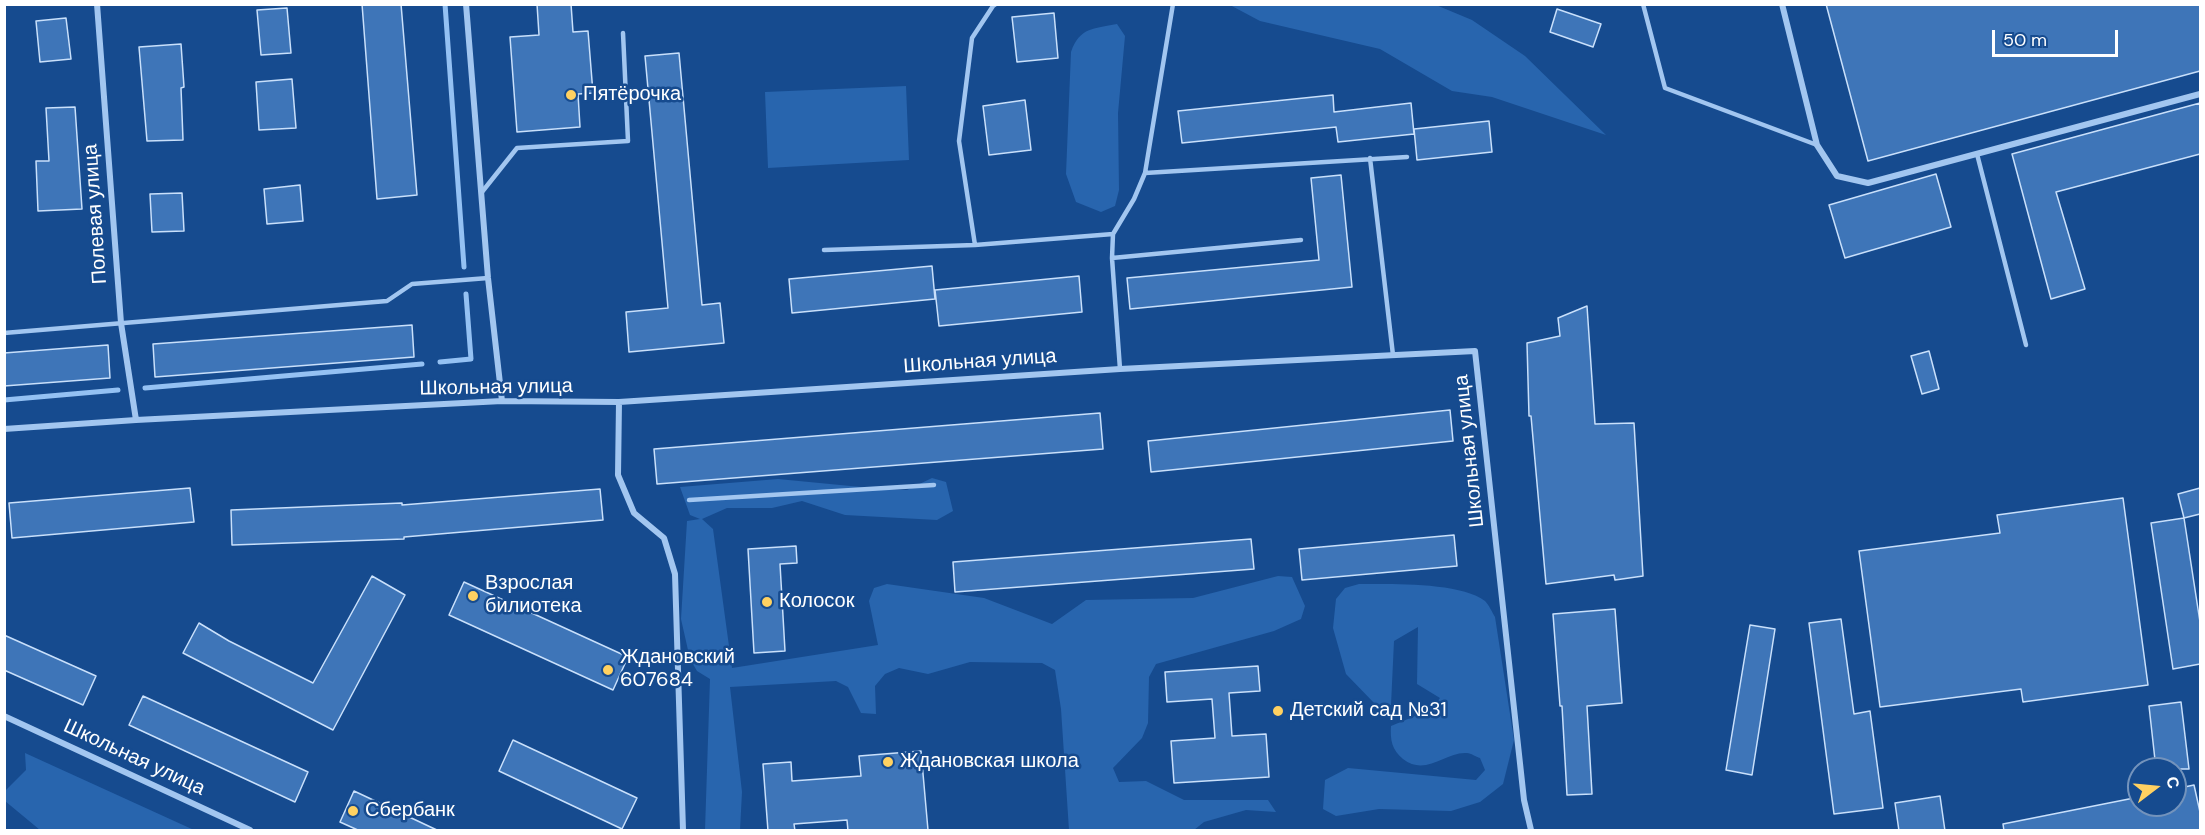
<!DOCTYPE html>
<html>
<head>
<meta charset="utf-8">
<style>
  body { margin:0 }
  #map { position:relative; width:2205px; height:835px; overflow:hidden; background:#164b8f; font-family:"DM Sans",sans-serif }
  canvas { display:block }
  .frame { position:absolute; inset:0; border:6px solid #fff; pointer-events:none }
  .north { position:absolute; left:2127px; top:757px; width:60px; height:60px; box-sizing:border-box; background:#164b8f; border:2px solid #7393bc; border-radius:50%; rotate:74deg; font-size:16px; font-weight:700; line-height:24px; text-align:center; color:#fff }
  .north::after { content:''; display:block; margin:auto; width:21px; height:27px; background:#ffd161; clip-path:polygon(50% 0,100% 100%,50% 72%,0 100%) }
  .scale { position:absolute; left:1992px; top:30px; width:126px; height:27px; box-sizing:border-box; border:3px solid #fff; border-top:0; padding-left:8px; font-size:18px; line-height:21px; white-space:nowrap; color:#fff; -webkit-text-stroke:4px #164b8f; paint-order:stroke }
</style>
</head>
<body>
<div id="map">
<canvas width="2205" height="835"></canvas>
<div class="frame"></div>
<div class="north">С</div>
<div class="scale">50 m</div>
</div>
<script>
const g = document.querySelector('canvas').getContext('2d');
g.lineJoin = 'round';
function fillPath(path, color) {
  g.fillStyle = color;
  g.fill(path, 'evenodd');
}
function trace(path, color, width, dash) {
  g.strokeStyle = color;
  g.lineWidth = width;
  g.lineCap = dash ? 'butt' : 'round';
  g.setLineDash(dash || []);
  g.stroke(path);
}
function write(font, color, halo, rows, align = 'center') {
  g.font = font + ' "DM Sans",sans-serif';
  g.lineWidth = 5;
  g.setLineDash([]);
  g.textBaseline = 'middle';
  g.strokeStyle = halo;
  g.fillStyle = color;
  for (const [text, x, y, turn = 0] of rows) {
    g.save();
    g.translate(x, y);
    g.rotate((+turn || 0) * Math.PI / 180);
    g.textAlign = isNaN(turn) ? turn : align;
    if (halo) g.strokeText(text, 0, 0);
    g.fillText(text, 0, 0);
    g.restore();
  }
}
const green = new Path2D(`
  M1230,5H1436L1472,20L1525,56L1606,135L1492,97L1452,91L1380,49L1260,21Z
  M1117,24L1125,36L1118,113L1119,190L1115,206L1101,212L1076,202L1066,174L1071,52C1080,27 1093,29 1117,24Z
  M906,86L909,160L768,168L765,92Z
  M932,478L946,482L953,511L937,520L845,515L802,501L772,508H727L702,519L713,529L732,668L878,645L869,601L874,588L887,584L984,598L1052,624L1086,600L1193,598L1278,576L1292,577L1305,606L1301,619L1274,631L1156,664L1149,677L1148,723L1142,738L1113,768L1119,782L1146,781L1184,800H1268L1276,812L1246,810L1204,822L1194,830H1069L1061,709L1055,670L1042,663L970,662L928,674L899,668L885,674L875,686L876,714L861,713L848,687L836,681L730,687L742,792L740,830H705L710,679L697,671L690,659L681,619L687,521L700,519L690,515L680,487L778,479L892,490H907Z
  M1359,584C1390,584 1461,582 1485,601C1489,605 1492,612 1495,617L1514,740L1503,784L1480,802L1451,811L1379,809L1336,816L1323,809L1325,780L1348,768L1476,780L1485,770L1480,758C1476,757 1471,753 1467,753C1446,751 1426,777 1403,759C1392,750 1390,740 1391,726L1432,709L1440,698L1417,684L1418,627L1394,641L1391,705H1376L1346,674L1333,628L1336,599L1345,588Z
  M25,753L194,830H40L5,801V791L26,770Z`);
const stream = new Path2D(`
  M445,4L464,267
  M440,362L471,359L466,294
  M145,388L422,364
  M4,400L118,390`);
const building = new Path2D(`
  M362,4H401L417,195L377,199Z
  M537,4H571L573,32L588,31L593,93L578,94L580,127L517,132L510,37L539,35Z
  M1826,4H2200V71L1868,161Z
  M287,8L291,53L261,55L257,10Z
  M1557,9L1601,24L1593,47L1550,32Z
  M1054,13L1058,58L1017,62L1012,17Z
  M66,18L71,59L40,62L36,21Z
  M181,44L184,87L181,88L183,140L147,141L139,47Z
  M679,53L702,305L720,303L724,343L629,352L626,312L668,308L645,56Z
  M292,79L296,128L259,130L256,82Z
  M1333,95L1334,112L1411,103L1414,134L1338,142L1336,127L1182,143L1178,111Z
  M1025,100L1031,150L989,155L983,106Z
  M2200,103V154L2056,192L2085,289L2051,299L2012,154Z
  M75,107L82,209L38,211L36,161H49L46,108Z
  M1489,121L1492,152L1417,160L1414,129Z
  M1936,174L1951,227L1845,258L1829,205Z
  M1341,175L1352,287L1130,309L1127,278L1319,260L1311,178Z
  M300,185L303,221L267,224L264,189Z
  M182,193L184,231L152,232L150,194Z
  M932,266L935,299L792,313L789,279Z
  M1079,276L1082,312L939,326L935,290Z
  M1587,306L1595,424L1634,423L1643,576L1615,580L1614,575L1546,584L1531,416H1529L1527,343L1560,336L1558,318Z
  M412,325L414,357L155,377L153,344Z
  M108,345L110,378L4,386V353Z
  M1929,351L1939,389L1922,394L1911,356Z
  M1450,410L1453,441L1151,472L1148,441Z
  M1100,413L1103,449L657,484L654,449Z
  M190,488L194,522L12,538L9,503Z
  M2200,488V514L2184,518L2178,494Z
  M600,489L603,520L404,537V539L232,545L231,510L402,503V505Z
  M2123,498L2148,685L2023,702L2021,689L1880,707L1859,551L2000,533L1997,515Z
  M2184,518L2200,622V664L2173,669L2151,523Z
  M1454,535L1457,566L1302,580L1299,549Z
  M1251,539L1254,569L955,592L953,562Z
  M796,546L797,563L780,564L785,651L754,653L748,549Z
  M372,576L405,595L333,730L183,653L199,623L229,641L313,683Z
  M464,582L628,657L613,690L449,615Z
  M1615,609L1622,703L1587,706L1592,794L1567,795L1562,706H1560L1553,614Z
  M1841,619L1854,714L1870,711L1883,808L1834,814L1809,623Z
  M1750,625L1775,629L1752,775L1726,770Z
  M4,635L96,676L83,705L4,670Z
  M1258,666L1260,691L1229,693L1232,736L1266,734L1269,777L1174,783L1171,741L1215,738L1212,699L1167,702L1165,672Z
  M143,696L308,772L295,802L129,725Z
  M2181,702L2189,769H2156L2149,706Z
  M513,740L637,798L622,829L499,771Z
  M921,751L928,830L848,831L847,820L794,824L795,831H768L763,764L791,762L792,781L861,776L859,756Z
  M2194,785L2200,812V831H2004L2003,824L2139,797V805H2175V789Z
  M354,791L439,831H360L340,822Z
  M1940,796L1945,831H1899L1895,803Z`);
const lane = new Path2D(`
  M996,4L993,6L972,38L959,141L975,245L1113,234L1112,258L1120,369
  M1643,4L1665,88L1817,145
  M1977,154L2026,345
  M1370,158L1393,355
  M1145,173L1407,157
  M482,192L517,148L628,141L623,33
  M1113,234L1134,199L1145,173L1173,4
  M824,250L975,245
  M1112,258L1301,240
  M4,333L387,301L412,284L488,278
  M689,500L934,485`);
const street = new Path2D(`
  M97,4L121,323L136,420
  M466,4L488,278L502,401
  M1782,4L1817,145L1837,176L1868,183L2200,94
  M619,402L618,475L634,513L664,538L675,574L683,830
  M4,429L136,420L502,401L619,402L1120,369L1475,351L1524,800L1531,830
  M4,716L250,830`);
const markers = [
  [571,95,6,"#ffd161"],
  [473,596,6,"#ffd161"],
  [767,602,6,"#ffd161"],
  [608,670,6,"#ffd161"],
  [1278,711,6,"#ffd161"],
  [888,762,6,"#ffd161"],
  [353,811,6,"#ffd161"]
];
const poiNames = [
  ["Пятёрочка",583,95],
  ["Взрослая",485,584],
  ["билиотека",485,607],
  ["Колосок",779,602],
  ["Ждановский",620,658],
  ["607684",620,681],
  ["Детский сад №31",1290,711],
  ["Ждановская школа",900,762],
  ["Сбербанк",365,811]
];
const streetNames = [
  ["Полевая улица",96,214,-94],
  ["Школьная улица",980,362,-4],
  ["Школьная улица",496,388,-1],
  ["Школьная улица",1470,451,-96],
  ["Школьная улица",134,758,25]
];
fillPath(green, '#2865ae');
trace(stream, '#94c1f3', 5);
fillPath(building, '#3e75b8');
trace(building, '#c9e0fb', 1.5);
trace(lane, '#a2c6f0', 4.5);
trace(street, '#a2c6f0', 6);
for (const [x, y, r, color] of markers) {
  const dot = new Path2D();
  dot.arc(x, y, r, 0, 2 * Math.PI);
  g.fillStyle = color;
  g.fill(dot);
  trace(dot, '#164b8f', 2);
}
write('20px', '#fff', '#164b8f', poiNames, 'left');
write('20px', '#fff', '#164b8f', streetNames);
</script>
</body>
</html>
